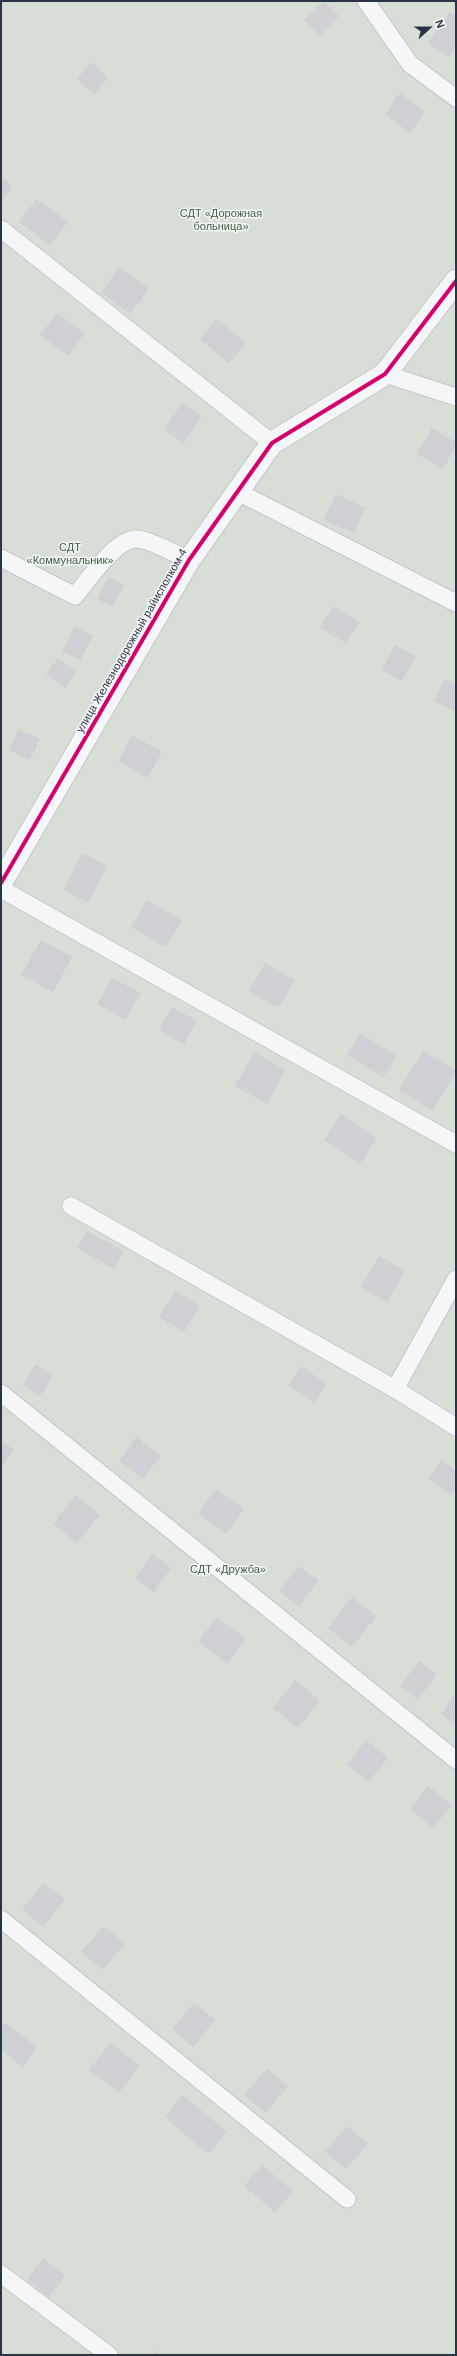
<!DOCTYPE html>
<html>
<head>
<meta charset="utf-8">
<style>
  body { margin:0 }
  #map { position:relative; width:457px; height:2356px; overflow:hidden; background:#e6e8ea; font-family:Arial,sans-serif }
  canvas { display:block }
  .frame { position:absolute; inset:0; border:2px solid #2b3445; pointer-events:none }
  .north { position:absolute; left:409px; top:8px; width:40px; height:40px; -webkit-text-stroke:3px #f4f6f9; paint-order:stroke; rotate:69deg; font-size:11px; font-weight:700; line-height:16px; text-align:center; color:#2b3445 }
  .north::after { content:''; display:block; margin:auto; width:14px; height:18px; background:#2b3445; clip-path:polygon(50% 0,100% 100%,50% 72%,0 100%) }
</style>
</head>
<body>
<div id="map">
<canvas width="457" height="2356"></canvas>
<div class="frame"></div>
<div class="north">N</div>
</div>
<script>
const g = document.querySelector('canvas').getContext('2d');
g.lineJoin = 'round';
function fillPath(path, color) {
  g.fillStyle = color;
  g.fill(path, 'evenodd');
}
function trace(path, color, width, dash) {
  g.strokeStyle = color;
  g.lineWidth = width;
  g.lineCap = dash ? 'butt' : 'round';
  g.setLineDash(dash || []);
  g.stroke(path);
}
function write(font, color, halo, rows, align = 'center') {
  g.font = font + ' Arial,sans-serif';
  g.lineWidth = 3;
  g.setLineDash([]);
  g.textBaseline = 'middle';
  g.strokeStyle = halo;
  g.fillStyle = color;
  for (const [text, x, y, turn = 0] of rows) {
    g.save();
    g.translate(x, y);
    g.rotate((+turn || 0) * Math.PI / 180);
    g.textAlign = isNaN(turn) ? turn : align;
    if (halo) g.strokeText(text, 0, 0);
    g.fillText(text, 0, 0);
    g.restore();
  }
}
const green = new Path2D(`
  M1,1H456V2355H1Z`);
const building = new Path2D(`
  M323,1L339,16L320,36L304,21Z
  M450,12L456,17V47L449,57L428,43Z
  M91,62L108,78L94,94L77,79Z
  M400,93L425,112L410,133L385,114Z
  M1,176L13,187L1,201Z
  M36,199L68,222L50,245L19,222Z
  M119,267L149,289L130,314L101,293Z
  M57,313L85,333L68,356L40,335Z
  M217,319L246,343L229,363L200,339Z
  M182,403L202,416L184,443L164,430Z
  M432,428L456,442V446L443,469L417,454Z
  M336,494L365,508L354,533L323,520Z
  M108,577L124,585L113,607L97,599Z
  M333,606L359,622L346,643L320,628Z
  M74,626L93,636L80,660L62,651Z
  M395,645L416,656L402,681L382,670Z
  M58,658L77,671L65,688L46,675Z
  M444,679L456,685V712L434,701Z
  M19,729L40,739L30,760L9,750Z
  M132,735L162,752L148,778L118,761Z
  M82,853L107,866L88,903L64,890Z
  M147,900L182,920L166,947L131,927Z
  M41,940L72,957L53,992L21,975Z
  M265,963L295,980L278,1008L249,991Z
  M112,978L141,993L125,1020L97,1004Z
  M172,1007L197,1021L184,1044L159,1030Z
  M360,1033L397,1056L383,1077L347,1055Z
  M423,1051L456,1071L433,1111L399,1090Z
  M254,1052L286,1070L267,1104L235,1086Z
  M341,1114L377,1138L360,1164L324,1140Z
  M87,1231L124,1251L114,1269L77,1248Z
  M379,1256L405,1271L387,1302L361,1287Z
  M175,1291L200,1306L184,1332L159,1317Z
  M36,1364L53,1376L40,1396L22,1385Z
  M301,1366L327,1384L314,1403L288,1385Z
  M136,1437L161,1455L143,1479L119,1461Z
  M1,1440L14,1450L1,1468Z
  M441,1460L456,1470V1488L452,1495L428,1479Z
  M216,1489L244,1509L226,1534L198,1513Z
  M76,1495L100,1515L77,1543L53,1524Z
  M152,1554L171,1568L154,1592L135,1578Z
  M299,1566L318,1581L299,1606L279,1591Z
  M352,1597L376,1616L352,1647L328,1628Z
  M217,1617L246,1639L227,1664L198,1641Z
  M419,1661L437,1674L418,1700L400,1686Z
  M295,1680L320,1701L298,1728L273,1708Z
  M456,1693V1725L441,1714Z
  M366,1740L388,1758L368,1782L347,1764Z
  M428,1786L452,1805L433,1828L410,1809Z
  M44,1883L65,1900L43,1927L22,1909Z
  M104,1926L125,1944L102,1970L81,1952Z
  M194,2003L215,2020L193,2047L172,2029Z
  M5,2023L37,2047L23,2067L1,2050V2028Z
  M110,2043L140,2065L119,2093L89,2070Z
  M267,2069L288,2086L266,2113L244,2095Z
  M183,2095L227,2132L208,2154L165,2117Z
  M347,2126L368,2143L346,2169L325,2152Z
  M262,2165L293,2191L275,2212L244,2186Z
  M43,2258L65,2276L49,2297L27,2279Z
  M155,2350L162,2355H151Z`);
const service = new Path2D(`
  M366,1L410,64L456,98
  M1,229L272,443
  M385,374L456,397
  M236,491L456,603
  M1,558L75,596C88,580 116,538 137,539C147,539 179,555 189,560
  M1,889L456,1144
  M71,1206L395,1389L456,1427
  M395,1389L456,1279
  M1,1393L456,1760
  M1,1919L347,2199
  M1,2274L109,2355`);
const minor = new Path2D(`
  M1,883L189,560L272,443L385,374L456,281`);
const cycleway = new Path2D(`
  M1,883L189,560L272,443L385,374L456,281`);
const parkNames = [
  ["СДТ «Дорожная",221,214],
  ["больница»",221,227],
  ["СДТ",70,548],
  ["«Коммунальник»",70,561],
  ["СДТ «Дружба»",228,1570]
];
const streetNames = [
  ["улица Железнодорожный райисполком-4",132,641,-60]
];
fillPath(green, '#d6ded6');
fillPath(building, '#ced0d3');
trace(service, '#c4c6c8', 19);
trace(minor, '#c4c6c8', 24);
trace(service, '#f5f6f7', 17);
trace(minor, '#f5f6f7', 22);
trace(cycleway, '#d6006c', 4);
write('11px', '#3f6138', '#f4f6f9', parkNames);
write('11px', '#2b3445', '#f4f6f9', streetNames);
</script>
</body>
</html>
